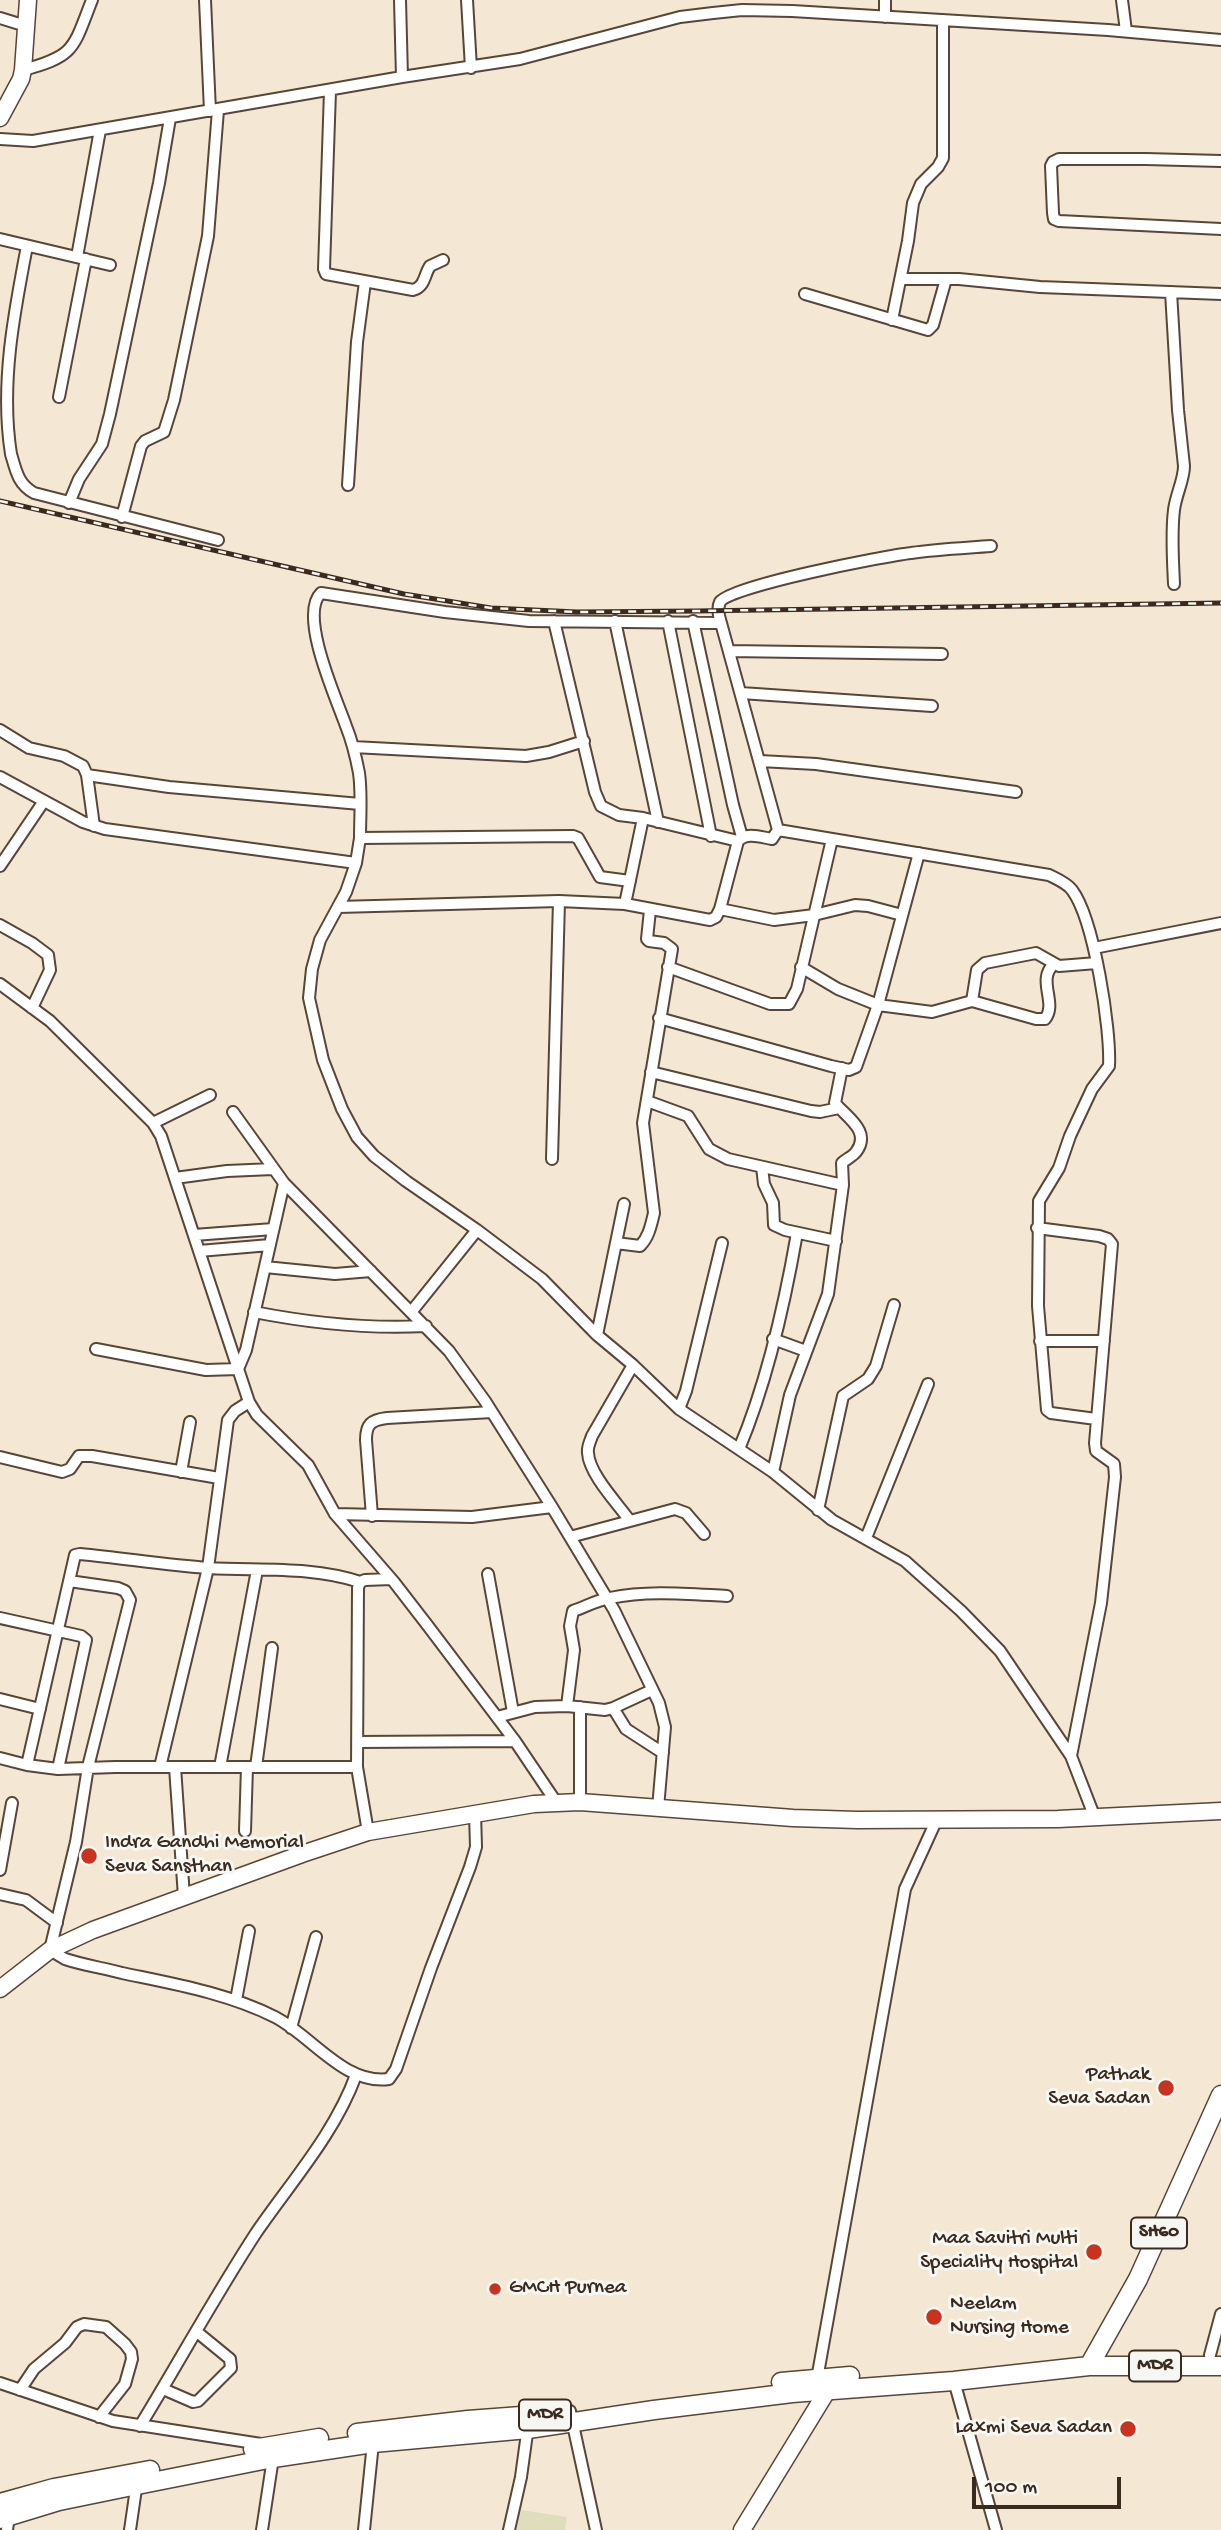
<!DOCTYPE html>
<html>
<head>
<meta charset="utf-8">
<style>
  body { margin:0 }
  #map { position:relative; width:1221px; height:2530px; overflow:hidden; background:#f4e7d3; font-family:"Gochi Hand",sans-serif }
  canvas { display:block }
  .scale { position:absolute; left:972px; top:2477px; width:149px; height:32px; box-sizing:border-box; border:4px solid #3b2a1e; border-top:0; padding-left:9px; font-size:21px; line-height:24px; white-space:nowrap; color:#3b2a1e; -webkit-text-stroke:5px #f6f6f2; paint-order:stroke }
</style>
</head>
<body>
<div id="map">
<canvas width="1221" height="2530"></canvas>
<div class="scale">100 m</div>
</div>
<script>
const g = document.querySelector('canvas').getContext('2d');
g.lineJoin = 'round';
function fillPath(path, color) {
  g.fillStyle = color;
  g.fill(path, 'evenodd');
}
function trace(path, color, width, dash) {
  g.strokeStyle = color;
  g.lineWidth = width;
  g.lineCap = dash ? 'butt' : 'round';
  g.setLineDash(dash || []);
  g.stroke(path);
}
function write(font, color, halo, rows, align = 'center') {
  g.font = font + ' "Gochi Hand",sans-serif';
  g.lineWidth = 6;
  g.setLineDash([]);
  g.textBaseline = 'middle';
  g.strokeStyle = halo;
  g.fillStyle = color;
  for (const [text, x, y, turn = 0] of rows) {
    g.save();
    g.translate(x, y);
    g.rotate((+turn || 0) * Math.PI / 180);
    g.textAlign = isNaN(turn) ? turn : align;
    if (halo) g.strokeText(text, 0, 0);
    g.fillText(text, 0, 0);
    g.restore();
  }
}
const built = new Path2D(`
  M521,2510L567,2517L565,2530H517Z`);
const street = new Path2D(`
  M205,0L210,111
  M400,0L402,77
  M467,0L471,68
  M885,0V17
  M1122,0L1126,31
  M0,18L26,26
  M23,70C76,56 73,48 92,0
  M330,91L324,269L326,274L413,290C425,287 424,275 430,266L443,260
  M0,139L33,141L402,77L520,59L680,17L713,13L742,10L792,11L1108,30L1221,40
  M1221,161L1146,159H1059L1053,162L1051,166L1053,213L1054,219L1059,221L1221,229
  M0,239L110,265
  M27,246C14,313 0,385 11,454C16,471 18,484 34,493L218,540
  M77,257L100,130
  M901,279H959L1040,287L1221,294
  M1171,292L1178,410L1184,466C1184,480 1176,494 1174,510C1171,534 1173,560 1174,584
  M805,294L928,330L933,325L946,279
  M892,320L908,241L913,203L921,184L938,167L943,158V20
  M59,397L86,259
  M348,485L357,342L365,282
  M69,503L79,479L102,444L110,414L159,183L170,118
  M122,517L141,446L145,441L164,432L174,400L208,236L218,110
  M554,621L595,792L601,806L619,815L643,818L738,841
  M615,621L658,822
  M668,621L711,836
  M693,621L733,805L742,837
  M729,651L942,654
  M741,693L932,706
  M0,730L29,748L64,756L83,766L87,775L94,826
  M353,747L526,756L549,752L584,741
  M760,761L816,764L1016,792
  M87,775L169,787L360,804
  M0,777L83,822L105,829L356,863L360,838L573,836L578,838L600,877L630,881
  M778,830L1049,875C1057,879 1067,883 1072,890C1094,919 1111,1029 1109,1066L1092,1089L1070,1136L1059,1168L1039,1201L1038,1306L1047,1410L1051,1413L1096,1419
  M360,838C360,816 362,794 359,773C356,757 352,741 346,726C337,700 298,615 321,593L445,612L529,621L721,623
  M356,863L346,892L320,940L312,969L309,998L323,1060L342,1109L357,1137L374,1156L406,1181L477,1230L542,1279L597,1335L633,1365L679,1409L773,1472L832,1520L905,1561L961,1611L1000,1651L1071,1756L1095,1818
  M0,866L44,801
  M625,904L710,920L716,917L720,909L738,841C747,832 760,837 772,839L778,830L721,623C719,617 717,608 720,602C730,586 885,556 911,553C938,549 965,548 991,546
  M338,907L559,901L625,904L643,818
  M720,909L774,920L814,915L855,905L868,906L902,915
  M0,925L32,943L48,955L50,970L32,1008
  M1094,948L1221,923
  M668,967L770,1004H789L797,989L832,839
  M801,967L838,989L878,1005L932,1012L972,1001L1036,1019H1045C1058,1003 1036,980 1054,964
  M0,984L50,1021L153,1123L161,1136L249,1402L257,1415L308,1465L335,1514L394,1582L428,1626L515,1741L556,1802
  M972,1001L977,970L985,963L1036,953L1059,966L1097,963
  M659,1018L831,1066L849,1070L856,1067L878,1005L919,853
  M651,1072L811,1111L820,1112L839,1108
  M647,1101L688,1116L709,1149L728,1159L843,1185
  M233,1112L284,1183L449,1351L485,1401L552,1507L614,1610L659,1703L665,1727L658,1808
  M153,1123L210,1095
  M552,1159L559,901
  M762,1167L764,1184L773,1203L774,1225L785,1230L836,1241
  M175,1178L227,1171L273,1169
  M1037,1228L1099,1236L1108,1239L1112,1244L1095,1443L1096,1451L1114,1464L1115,1477L1101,1603L1071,1756
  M194,1235L273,1229
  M616,1243L640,1246C649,1237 651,1225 654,1213L643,1123L672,949L664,943L649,941L647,939L650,910
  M199,1251L270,1245
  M265,1267L335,1274L371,1271
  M412,1311L477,1230
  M254,1312C310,1323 370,1329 426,1326
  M597,1335L624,1204
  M773,1339L806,1351
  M1040,1341H1104
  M96,1349L206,1370L238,1369L246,1350L284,1183
  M679,1409L686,1391L722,1243
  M739,1449C766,1385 785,1302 797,1233
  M0,1457L62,1472L70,1469L79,1456H92L219,1478
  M181,1472L190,1422
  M773,1472L790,1395L828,1294L843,1185L842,1163C846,1159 852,1157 856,1152C872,1131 846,1117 835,1103L842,1068
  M818,1510L843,1396L868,1379L876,1366L894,1305
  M335,1514L472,1517L552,1507
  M372,1516L366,1440C366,1424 371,1420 387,1418L492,1412
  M630,1521C618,1504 589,1474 588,1453C587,1447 590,1442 592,1436L633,1365
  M570,1537L675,1509L686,1513L704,1534
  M866,1538L928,1384
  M488,1574L513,1712
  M69,1581L118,1588L125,1591L130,1600L88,1767L76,1842L50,1950L65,1959C83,1965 103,1968 122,1973C174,1984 227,1993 275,2017C312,2036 344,2085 389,2079L396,2069L431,1968L470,1867L476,1847L475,1813
  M0,1618L81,1636L86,1640L58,1769
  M0,1699L40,1709
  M567,1706L574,1650L570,1626L573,1611C585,1607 597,1600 610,1598C648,1590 688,1594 727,1596
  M613,1708L626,1729L663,1753
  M497,1717L535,1707L567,1706L605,1710L613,1708L652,1690
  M358,1742L515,1741
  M0,1758L27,1765L58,1769L115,1767H357
  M27,1765L75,1555L80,1554C123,1558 166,1565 209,1568C259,1571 312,1566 360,1582
  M160,1767L208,1568L228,1420L235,1411L249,1402
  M175,1767L184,1897
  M220,1767L257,1570
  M256,1767L272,1648
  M580,1802V1707
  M245,1831L247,1767
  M368,1832L357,1767L358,1588L360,1582L365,1580L391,1579
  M0,1870L12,1803
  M0,1894L26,1900L57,1923
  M236,2000L249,1931
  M291,2028L316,1937
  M1210,2355L1221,2314
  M817,2379L905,1889L937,1819
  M954,2381L996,2530
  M0,2383L113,2421L261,2444
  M163,2389L193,2402L198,2401L231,2368L230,2359L197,2332
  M20,2390L34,2369L65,2343L77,2327L84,2324L106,2327L125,2344L131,2352L132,2359L125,2384L99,2417
  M570,2411L596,2530
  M140,2426C179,2362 215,2296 256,2233C291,2182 335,2133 356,2075
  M7,2530L9,2516
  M130,2530L137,2482
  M262,2530L273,2458
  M364,2530L373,2443
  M509,2530L521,2477L528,2426`);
const secondary = new Path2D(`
  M0,118L21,79L23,70L28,0
  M0,1989L50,1950L93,1930L302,1854L368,1832L534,1804L580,1802L793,1818L857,1820L1058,1819L1221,1811
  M742,2530L832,2383`);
const primary = new Path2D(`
  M1089,2366L1138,2279L1221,2095
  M781,2382L850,2376
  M357,2433L468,2420L548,2414
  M253,2449L319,2438
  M0,2503L54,2488L150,2470
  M0,2519L59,2501L137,2485L273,2458L373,2443L528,2429L654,2410L792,2393L954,2381L1089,2366H1221`);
const rail = new Path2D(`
  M0,501L404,594L491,608L577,612L696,611L1221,603`);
const markers = [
  [89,1856,9,"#c8321e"],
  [1166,2088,9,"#c8321e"],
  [1094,2252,9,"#c8321e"],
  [495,2289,7,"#c8321e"],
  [934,2317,9,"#c8321e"],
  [1128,2429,9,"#c8321e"]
];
const shields = [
  [1159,2233,56],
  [1155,2366,52],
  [545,2415,52]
];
const shieldNames = [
  ["SH60",1159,2233],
  ["MDR",1155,2366],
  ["MDR",545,2415]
];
const poiNames = [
  ["Indra Gandhi Memorial",105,1844],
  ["Seva Sansthan",105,1868],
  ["Pathak",1150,2076,"right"],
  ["Seva Sadan",1150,2100,"right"],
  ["Maa Savitri Multi",1078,2240,"right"],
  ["Speciality Hospital",1078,2264,"right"],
  ["GMCH Purnea",509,2289],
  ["Neelam",950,2305],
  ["Nursing Home",950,2329],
  ["Laxmi Seva Sadan",1112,2429,"right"]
];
fillPath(built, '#dfddbb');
trace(street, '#574639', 14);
trace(secondary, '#574639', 19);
trace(primary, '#574639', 21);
trace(street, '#fff', 10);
trace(secondary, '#fff', 16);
trace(primary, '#fff', 18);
trace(rail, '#3b2a1e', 5);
trace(rail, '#f6f6f2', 2.5, [8]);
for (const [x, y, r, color] of markers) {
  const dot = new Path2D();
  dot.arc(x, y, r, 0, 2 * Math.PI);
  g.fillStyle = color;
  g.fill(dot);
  trace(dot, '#f6f6f2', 2.5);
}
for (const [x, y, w] of shields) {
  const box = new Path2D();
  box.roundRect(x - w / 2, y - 15.5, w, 31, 5);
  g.fillStyle = '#f6f6f2';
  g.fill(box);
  trace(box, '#3b2a1e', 2);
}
write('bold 19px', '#3b2a1e', null, shieldNames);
write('21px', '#3b2a1e', '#f6f6f2', poiNames, 'left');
</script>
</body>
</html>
